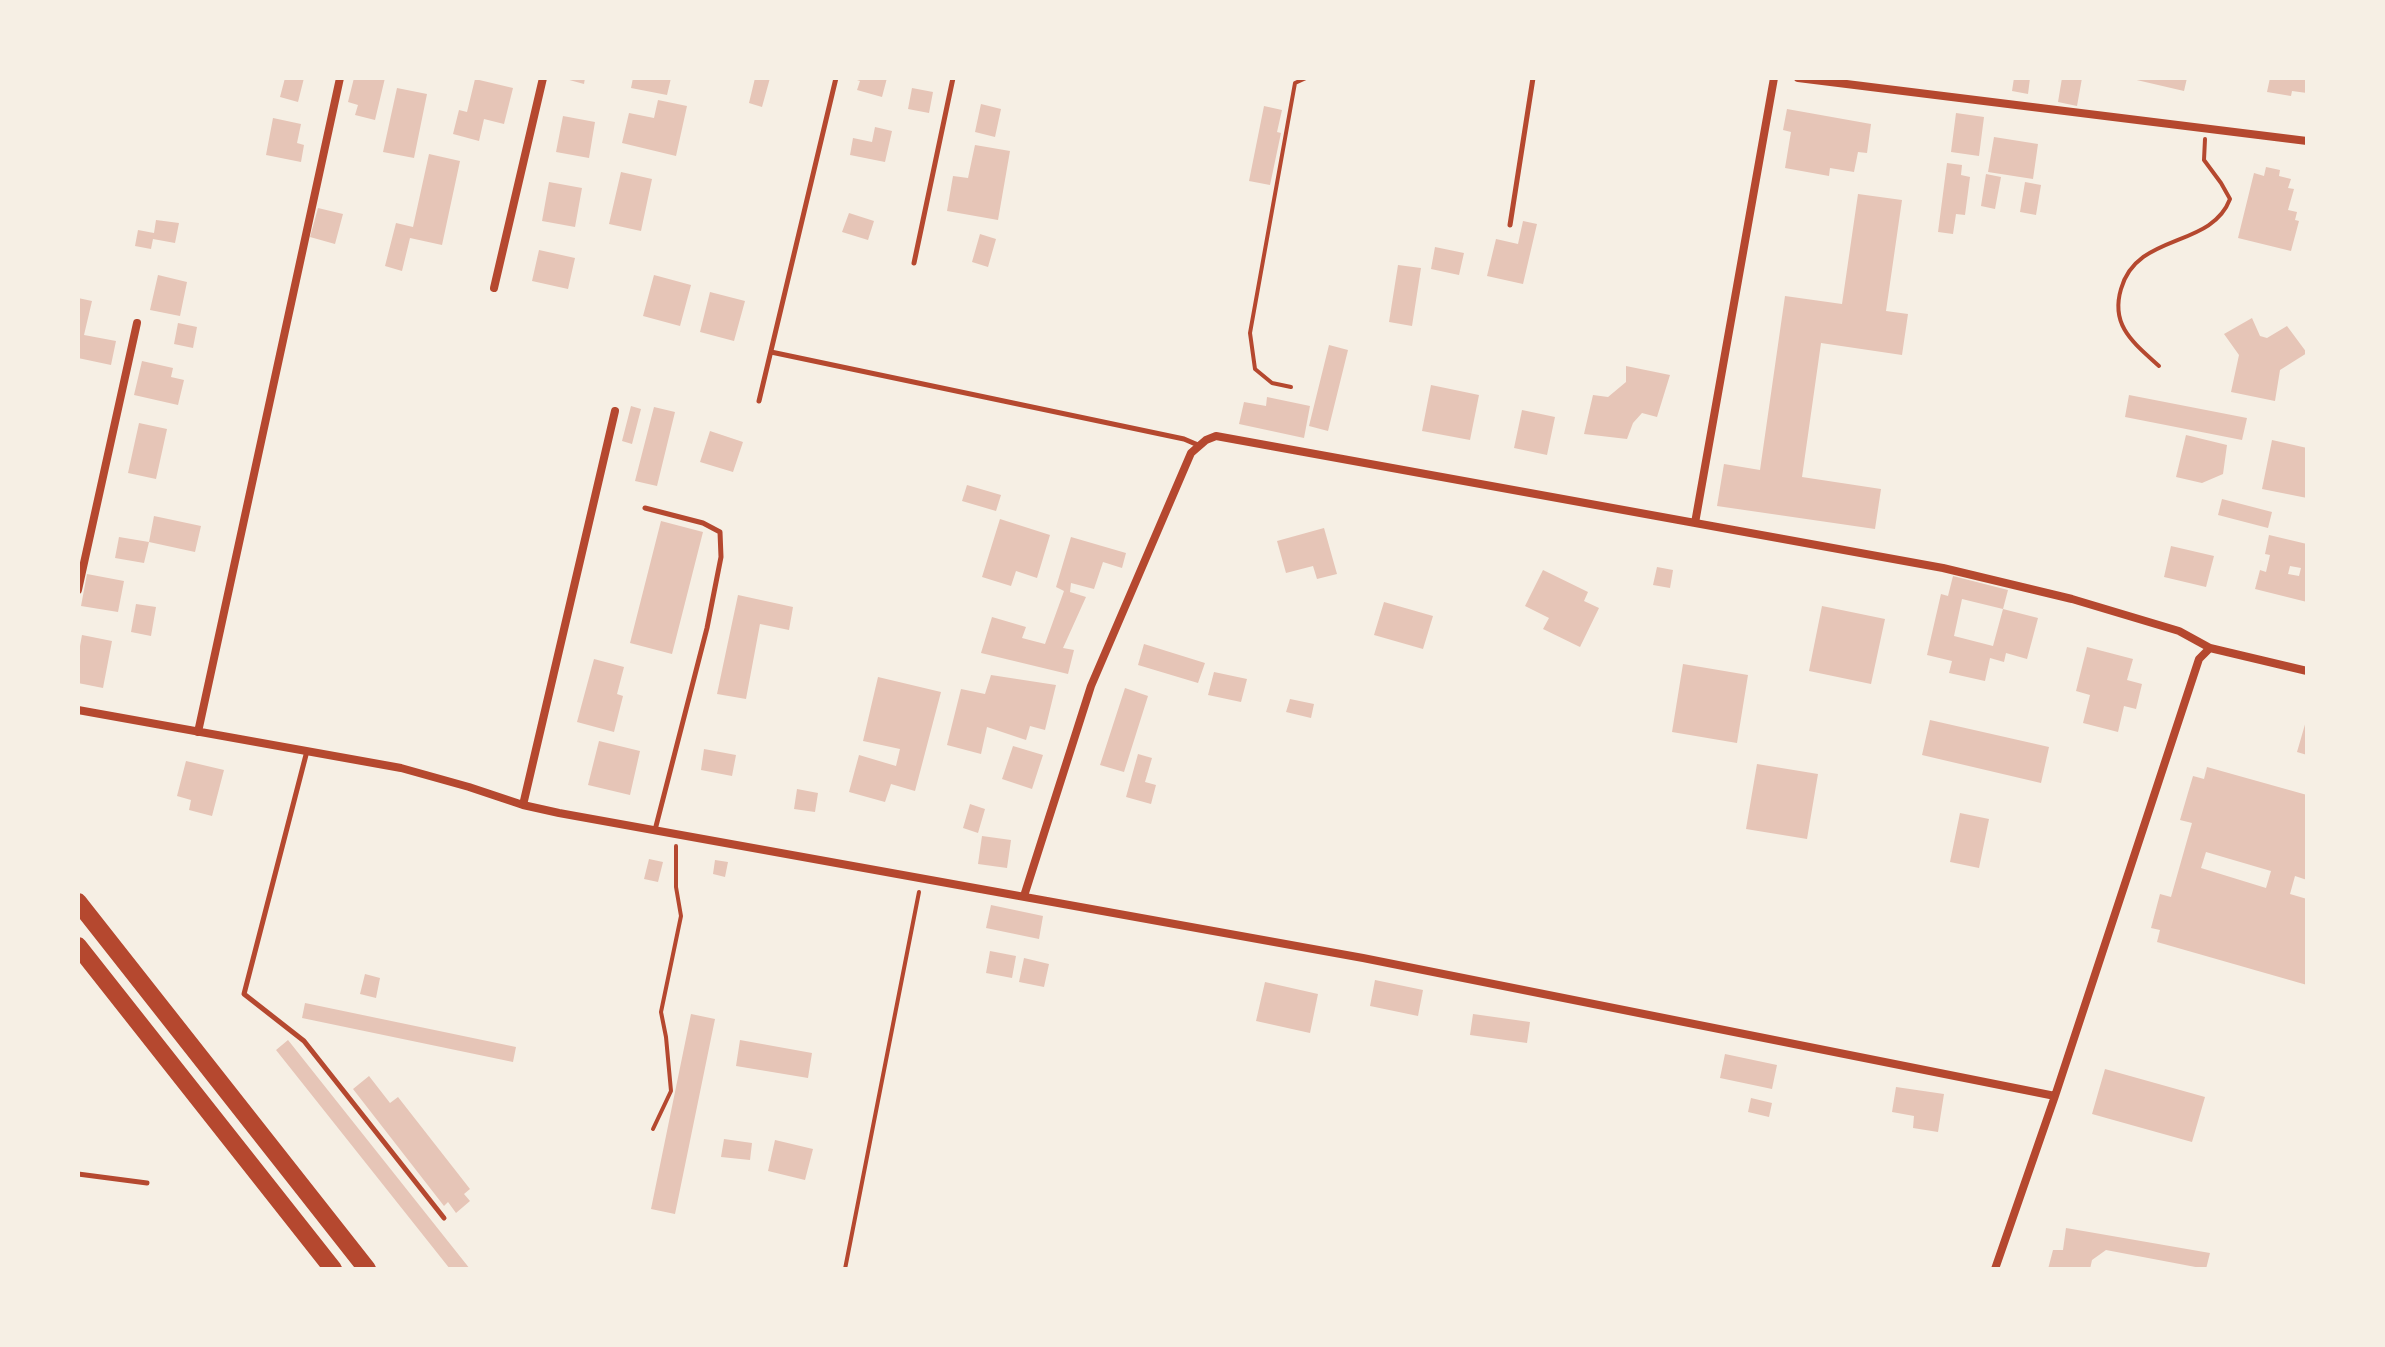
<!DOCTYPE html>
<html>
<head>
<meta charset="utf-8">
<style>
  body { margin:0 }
  #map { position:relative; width:2385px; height:1347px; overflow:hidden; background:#f6efe4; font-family:"Fira Sans",sans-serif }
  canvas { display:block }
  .frame { position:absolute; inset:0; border:80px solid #f6efe4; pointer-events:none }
</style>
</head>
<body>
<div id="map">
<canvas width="2385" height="1347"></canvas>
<div class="frame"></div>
</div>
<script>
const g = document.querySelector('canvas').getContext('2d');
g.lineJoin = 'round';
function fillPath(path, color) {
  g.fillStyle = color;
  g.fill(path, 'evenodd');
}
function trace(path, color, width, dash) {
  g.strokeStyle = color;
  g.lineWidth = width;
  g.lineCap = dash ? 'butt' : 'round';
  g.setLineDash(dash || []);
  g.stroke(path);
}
const building = new Path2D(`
  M285,78H304L298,102L280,97Z
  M354,78H385L375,120L355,115L358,105L348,102Z
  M562,78H585L584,84Z
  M633,78H671L667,95L631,88Z
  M755,78H770L762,107L749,103Z
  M851,78H887L882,97L857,90L860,81Z
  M2014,78H2030L2028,94L2012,91Z
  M2062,78H2082L2077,106L2058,102Z
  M2128,78H2187L2184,91Z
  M2270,78H2307V93L2292,91L2291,96L2267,92Z
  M475,79L513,88L504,124L484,119L479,141L453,134L459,110L467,112Z
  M397,88L427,94L414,158L383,152Z
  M912,88L933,92L929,113L908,109Z
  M658,100L687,106L676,156L622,143L629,113L654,118Z
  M981,104L1001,109L995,137L975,132Z
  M1264,106L1282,110L1277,132L1281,133L1270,185L1249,181Z
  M1787,109L1871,124L1867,153L1858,152L1854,172L1830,168L1829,176L1785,168L1791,132L1783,130Z
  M1956,113L1984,117L1979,156L1951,152Z
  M563,116L595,122L589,158L556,152Z
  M273,118L301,124L297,143L304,145L301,162L266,155Z
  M875,127L892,131L885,162L850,155L853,138L872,142Z
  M1994,137L2038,144L2033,179L1988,172Z
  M975,145L1010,151L998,220L947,211L953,176L968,178Z
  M429,154L460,161L442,245L410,238L402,271L385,266L396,223L413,227Z
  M1947,163L1962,165L1961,175L1970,177L1965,215L1956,214L1953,234L1938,232Z
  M2266,167L2280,170L2279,176L2291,179L2288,188L2294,189L2288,210L2297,212L2295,220L2299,221L2291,251L2238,238L2254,173L2264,176Z
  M621,172L652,179L641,231L609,224Z
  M1986,174L2001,177L1995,209L1981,206Z
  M549,182L582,188L575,227L542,221Z
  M2025,182L2041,185L2036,215L2020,212Z
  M1858,194L1902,200L1886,311L1908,314L1902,355L1821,343L1802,477L1881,489L1875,529L1717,506L1724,464L1760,470L1785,296L1842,304Z
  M318,208L343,214L335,244L310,237Z
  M849,213L874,221L868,240L842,232Z
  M156,220L179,223L175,243L153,239L151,249L135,246L138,230L154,233Z
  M1523,221L1537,224L1523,284L1487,276L1496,239L1518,244Z
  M980,234L996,239L988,267L972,262Z
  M1435,247L1464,253L1459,275L1431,269Z
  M539,250L575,258L568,289L532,281Z
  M1398,265L1421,268L1412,326L1389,322Z
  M158,275L187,282L180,316L150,310Z
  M654,275L691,285L680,326L643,316Z
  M710,292L745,301L734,341L700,332Z
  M78,298L92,301L84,335L116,341L111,365L78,358Z
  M2252,318L2260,336L2267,338L2287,326L2307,353L2280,370L2275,401L2231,392L2239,355L2224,334Z
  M178,323L197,327L193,348L174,344Z
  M1329,345L1348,350L1328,431L1309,426Z
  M142,361L173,368L171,377L184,380L178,405L134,395Z
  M1626,366L1670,375L1657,417L1642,413L1633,423L1627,439L1584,434L1593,395L1608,397L1626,382Z
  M1431,385L1479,395L1470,440L1422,431Z
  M2129,395L2247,418L2242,440L2125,417Z
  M1267,397L1310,406L1304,438L1239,424L1244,402L1266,406Z
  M631,406L641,409L632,444L622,441Z
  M654,407L675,412L657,486L635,481Z
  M1522,410L1555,417L1547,455L1514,448Z
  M139,423L167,429L156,479L128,473Z
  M710,431L743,442L733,472L700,462Z
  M2186,435L2227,445L2223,474L2202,483L2176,477Z
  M2272,440L2307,448V498L2262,489Z
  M967,485L1001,495L996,511L962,501Z
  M2222,499L2272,512L2268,528L2218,515Z
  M154,516L201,526L195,552L149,542Z
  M1000,519L1050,535L1037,578L1016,571L1011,586L982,577Z
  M661,521L703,532L672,654L630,643Z
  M1324,528L1337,574L1317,579L1313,566L1286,573L1277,541Z
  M2269,535L2307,544V602L2255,589L2260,570L2266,572L2270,555L2265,554ZM2290,566L2301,568L2299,576L2288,574Z
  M119,537L149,542L144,563L115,558Z
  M1071,537L1126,553L1122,568L1103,562L1094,589L1071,583L1070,592L1086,597L1063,648L1074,650L1068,674L981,653L992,617L1026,627L1022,638L1045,644L1064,591L1056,587Z
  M2171,546L2214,556L2206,587L2164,577Z
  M1657,567L1673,570L1670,588L1653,585Z
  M1543,570L1588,592L1584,601L1599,608L1580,647L1543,629L1549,618L1525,606Z
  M87,574L124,581L118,612L81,606Z
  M1953,576L2008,590L2003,609L1962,599L1954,636L1993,646L2003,609L2038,618L2027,659L2006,653L2004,662L1990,658L1985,681L1949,673L1952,661L1927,655L1941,594L1948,596Z
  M738,595L793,607L789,630L760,624L746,699L717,694Z
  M1384,602L1433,616L1423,649L1374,635Z
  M136,604L156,607L151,636L131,632Z
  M1822,606L1885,619L1871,684L1809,671Z
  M82,635L112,641L103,688L78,683V657Z
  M1144,644L1205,663L1198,683L1138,665Z
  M2087,647L2133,659L2127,680L2142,684L2136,709L2124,706L2118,732L2083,723L2090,695L2076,691Z
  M594,659L624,667L617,694L623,696L614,732L577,722Z
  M1683,664L1748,675L1737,743L1672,732Z
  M1214,672L1247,679L1241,702L1208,695Z
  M991,675L1056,685L1045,730L1030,726L1026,740L987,727L981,754L947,745L961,689L985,694Z
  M878,677L941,692L915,791L891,784L885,802L849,792L859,755L896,766L900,749L863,741Z
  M1125,688L1148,696L1124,772L1100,765Z
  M1290,699L1314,704L1311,718L1286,712Z
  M1930,720L2049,747L2041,783L1922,755Z
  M2306,721L2307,722V755L2297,752Z
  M599,741L640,751L630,795L588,785Z
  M1013,746L1043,755L1032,789L1002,779Z
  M704,749L736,755L732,776L701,770Z
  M1138,754L1152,758L1145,782L1156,785L1151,804L1126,797Z
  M186,761L224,770L212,816L189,810L191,800L177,796Z
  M1757,764L1818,774L1807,839L1746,829Z
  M2207,767L2307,795V880L2295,876L2290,894L2307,899V985L2157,942L2160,930L2151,928L2160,894L2171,897L2192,823L2180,820L2193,776L2204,779ZM2206,852L2271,871L2266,888L2201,868Z
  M797,789L818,793L815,812L794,809Z
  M970,804L985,809L978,833L963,828Z
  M1960,813L1989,819L1979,868L1950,862Z
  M982,836L1011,840L1007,868L978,864Z
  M649,859L663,862L658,882L644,879Z
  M715,860L728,862L725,877L713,874Z
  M991,905L1043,916L1039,939L986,928Z
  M990,951L1016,956L1012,978L986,973Z
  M1024,958L1049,964L1044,987L1019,982Z
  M365,974L380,978L376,998L360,994Z
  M1375,980L1423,990L1418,1016L1370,1006Z
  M1265,982L1318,994L1310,1033L1256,1021Z
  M305,1003L516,1047L513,1062L302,1018Z
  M691,1014L715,1019L675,1214L651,1209Z
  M1473,1014L1530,1022L1527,1043L1470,1035Z
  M288,1040L470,1269H450L276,1050Z
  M740,1040L812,1053L808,1078L736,1066Z
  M1725,1054L1777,1065L1772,1089L1720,1078Z
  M2105,1069L2205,1097L2192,1142L2092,1114Z
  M369,1076L390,1103L398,1097L470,1189L464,1194L470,1201L456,1213L448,1202L444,1206L353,1089Z
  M1896,1087L1944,1094L1938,1132L1913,1128L1914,1116L1892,1112Z
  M1751,1098L1772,1103L1769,1117L1748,1112Z
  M724,1139L752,1143L750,1160L721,1157Z
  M775,1140L813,1149L805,1180L768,1171Z
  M2066,1228L2210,1253L2206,1269L2106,1250L2092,1260L2090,1269H2048L2053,1250H2063Z`);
const path = new Path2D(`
  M2159,366C2134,343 2110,326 2121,289C2137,232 2211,249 2230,199L2221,183L2204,160L2205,139
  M1291,387L1272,383L1255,369L1250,333L1295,83L1306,78
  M653,1129L671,1091L666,1037L661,1012L681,916L676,887V846
  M845,1269L919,892`);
const service = new Path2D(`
  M1510,225L1533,78
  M914,263L953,78
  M771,352L1184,439L1198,445
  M759,401L836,78
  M645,508L703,523L720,532L721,557L707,628L655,830
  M307,751L244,994L304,1041L444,1218
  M78,1174L147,1183`);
const minor = new Path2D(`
  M1798,78L2307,141
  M494,288L543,78
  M1695,523L1774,78
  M78,590L137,323
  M78,710L401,768L469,787L523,805L559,813L1363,958L2055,1096
  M198,732L340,78
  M523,805L615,411
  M1024,896L1091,686L1191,453L1206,440L1216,436L1943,568L2072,599L2179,631L2210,648L2307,671
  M1995,1269L2055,1096L2199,659L2210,648`);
const motorway = new Path2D(`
  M78,902L367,1269
  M78,946L333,1269`);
fillPath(building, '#e6c5b7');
trace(path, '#b5482f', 4);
trace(service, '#b5482f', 5);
trace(minor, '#b5482f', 8);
trace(motorway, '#b5482f', 18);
</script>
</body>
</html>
